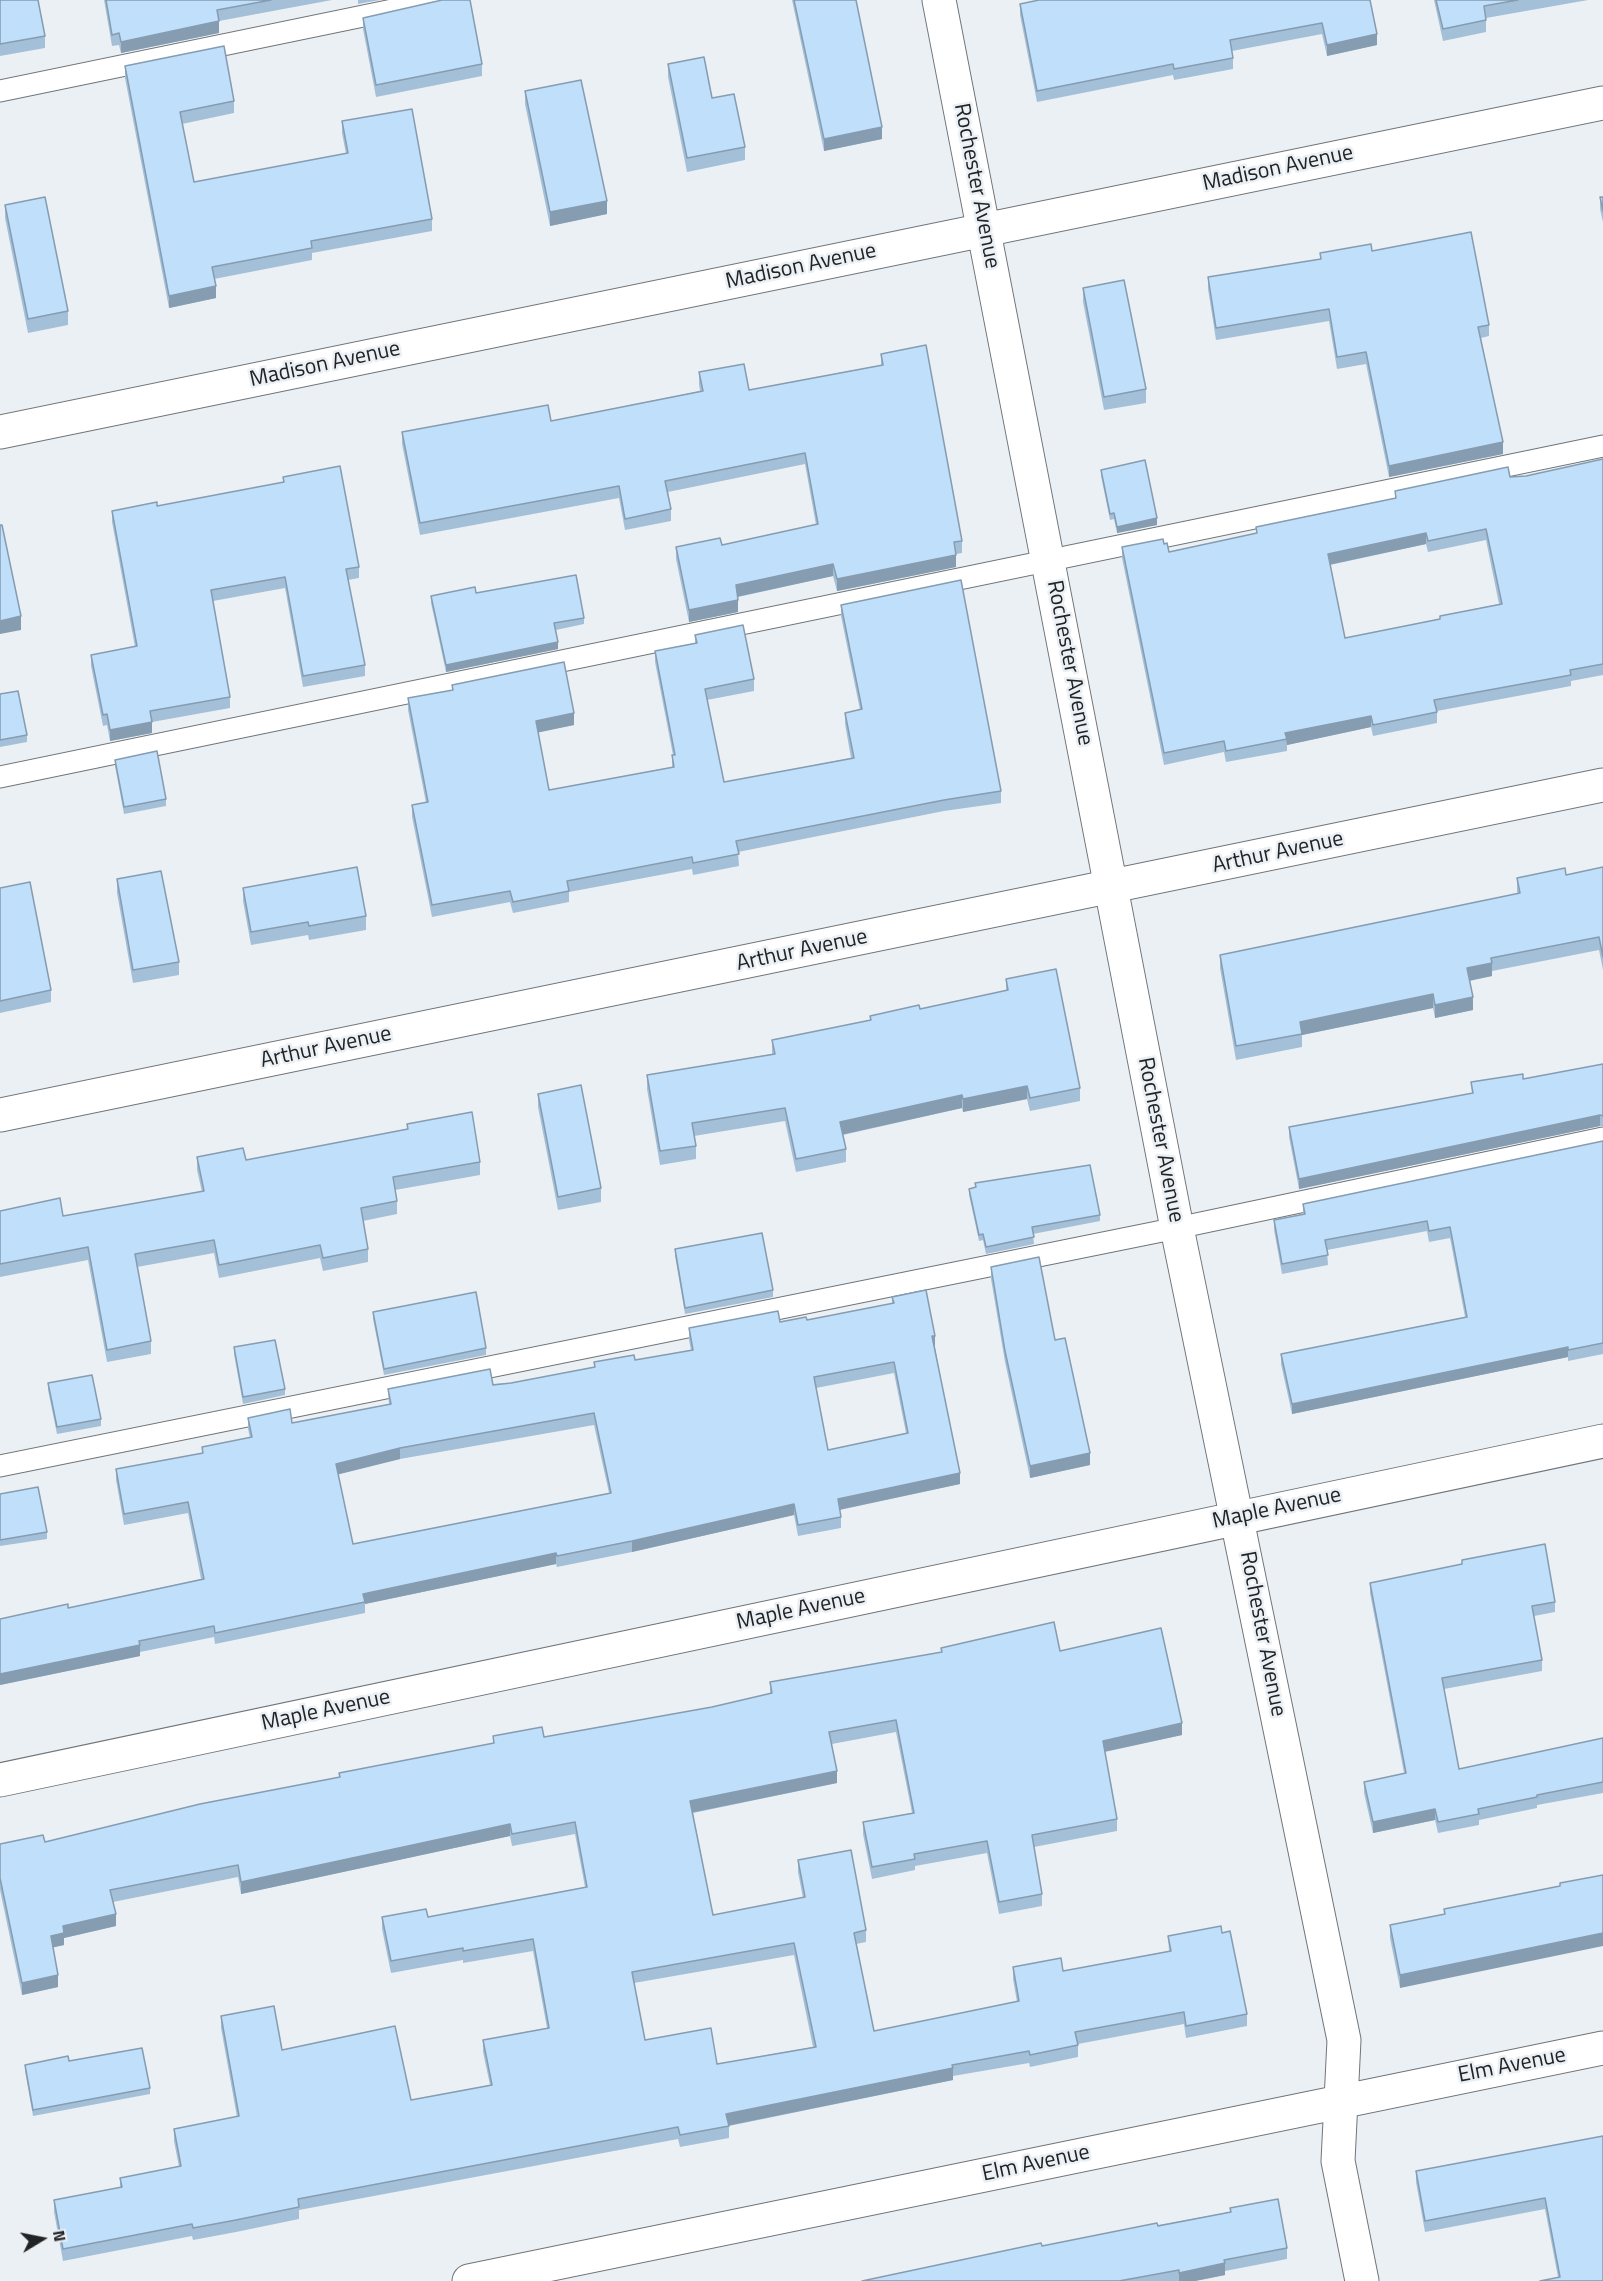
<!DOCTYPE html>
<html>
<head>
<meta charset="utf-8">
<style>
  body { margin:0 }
  #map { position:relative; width:1603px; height:2281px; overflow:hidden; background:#ebf0f5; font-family:"Titillium Web",sans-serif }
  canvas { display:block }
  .north { position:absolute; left:12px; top:2209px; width:60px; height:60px; -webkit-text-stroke:4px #ebf0f5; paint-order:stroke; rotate:80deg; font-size:16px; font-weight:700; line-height:24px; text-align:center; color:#212325 }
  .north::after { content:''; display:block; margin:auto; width:21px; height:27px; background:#212325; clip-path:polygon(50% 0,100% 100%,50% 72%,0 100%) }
</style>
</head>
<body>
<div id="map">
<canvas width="1603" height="2281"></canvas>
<div class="north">N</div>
</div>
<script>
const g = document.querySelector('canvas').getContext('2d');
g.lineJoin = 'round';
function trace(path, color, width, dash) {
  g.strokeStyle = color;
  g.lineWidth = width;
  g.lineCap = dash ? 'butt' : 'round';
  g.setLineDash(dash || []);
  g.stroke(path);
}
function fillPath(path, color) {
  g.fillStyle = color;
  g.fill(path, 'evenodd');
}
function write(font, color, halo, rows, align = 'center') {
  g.font = font + ' "Titillium Web",sans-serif';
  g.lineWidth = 5;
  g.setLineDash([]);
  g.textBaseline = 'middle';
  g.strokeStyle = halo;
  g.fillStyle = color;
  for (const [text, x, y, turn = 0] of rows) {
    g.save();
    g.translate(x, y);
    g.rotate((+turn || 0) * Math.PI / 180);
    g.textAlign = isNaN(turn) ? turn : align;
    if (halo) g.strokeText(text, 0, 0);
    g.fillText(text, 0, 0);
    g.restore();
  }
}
const service = new Path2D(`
  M0,91L441,0
  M0,777L1603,446
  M0,1466L1177,1228L1603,1138`);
const minor = new Path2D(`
  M939,0L1177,1228L1344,2040L1338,2161L1362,2281
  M0,432L1603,103
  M0,1115L1603,785
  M469,2281L1603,2048`);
const tertiary = new Path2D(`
  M0,1780L1603,1441`);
const wall = new Path2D(`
  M0,0L45,36V48L0,56Z
  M104,0H332L219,21V33L121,53L119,45L112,46Z
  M358,0H380L358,4Z
  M792,0H856L882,139L824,151Z
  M1370,0L1377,45L1327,56L1322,34L1232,51L1233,58V69L1174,80L1173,75L1037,102L1020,15V4Z
  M1434,0H1588L1486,18V32L1443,41Z
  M363,18L482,64V76L376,97L363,29Z
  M668,64L712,98L745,147V160L687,172L668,77Z
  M125,66L234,101V113L182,124L194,182L346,154L342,133V121L432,219V231L312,253V260L214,279L216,298L169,308L125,78Z
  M525,91L607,214L550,226L525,104Z
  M1600,197H1603V222L1600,209Z
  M5,205L68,311V325L28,333L5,218Z
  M1372,251L1489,325V336L1481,338L1503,454L1389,477L1366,364L1337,369L1329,321L1216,340L1208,289V277L1320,259V253Z
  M1083,288L1146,389V403L1104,410L1083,302Z
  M881,354L962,541V553L956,554V567L837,591L833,576L738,597V612L689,622L676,559V547L722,545L816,525L805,464L668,492L671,509V521L625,530L619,498L420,535L402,444V432L551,421L700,391L699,384V372L749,390L881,365Z
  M1603,459V675L1571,681V686L1437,711V723L1373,736L1371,727L1287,745V751L1226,762L1224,752L1164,765L1122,558V547L1164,544L1169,552L1256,533V527L1395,498V491L1526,476ZM1486,540L1499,604L1440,616V619L1345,638L1330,565L1426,544L1428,552Z
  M1101,470L1157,525L1117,533L1114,519L1110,520L1101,476Z
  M283,477L359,567V578L348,580L365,665V676L303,687L285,588L213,601L230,697V708L152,722V733L110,741L107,725L103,726L91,666V655L135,647L112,522V511L157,506L283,483Z
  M476,593L584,618V624L556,630L558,649L446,672L431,603V596Z
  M841,605L1001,791V803L944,811L738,852L739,866L693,875L692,869L569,892V902L513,913L510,902L432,917L412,817V805L426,803L408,710V698L452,690V685L574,725L538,732L549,790L672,767V755H673L655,662V651L695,643V635L754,679V691L707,700L724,782L851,758L845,724V713L860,710L841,616Z
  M0,694L27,735V742L0,747Z
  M115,760L166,799V806L124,814L115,766Z
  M1603,867V970L1599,950L1492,971V976L1470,981L1473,1010L1435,1018L1433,1008L1302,1035V1047L1236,1060L1220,968V955L1517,894V878L1566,875Z
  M117,879L179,962V975L133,983L117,893Z
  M0,888L51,990V1002L0,1013Z
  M243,888L366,916V930L309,940L308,935L251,945L243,901Z
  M1006,979L1080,1088V1101L1030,1111L1027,1099L963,1112L962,1108L843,1135L846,1149V1162L796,1172L785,1121L694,1136L696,1146V1159L660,1165L647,1089V1075L772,1054V1040L870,1021V1016L920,1009L1006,991Z
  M1603,1064V1126H1600L1299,1189L1289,1137V1127L1472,1094L1471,1082L1523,1079Z
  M538,1094L601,1188V1202L558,1210L538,1107Z
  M407,1124L480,1162V1175L395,1190L397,1201V1214L363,1221L368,1249V1262L323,1271L320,1258L219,1278L214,1253L137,1267L151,1341V1354L107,1362L88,1260L0,1277V1211L63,1216L202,1192L197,1170V1157L246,1160L407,1130Z
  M1603,1141V1354L1568,1361V1357L1292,1414L1281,1364V1354L1465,1317L1450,1238L1429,1242L1427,1231L1327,1250L1328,1265L1282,1274L1274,1230V1220L1303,1214V1204Z
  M975,1183L1100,1215V1221L1033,1234L1034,1244L986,1254L983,1240L979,1241L969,1195V1189L975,1187Z
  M675,1249L773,1290V1297L685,1314L675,1256Z
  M991,1267L1055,1340L1090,1465L1030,1478L1005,1362L991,1279Z
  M892,1297L935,1347L960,1484L840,1510L841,1517V1528L798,1536L794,1515L632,1552L557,1567L556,1564L365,1604V1613L215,1644L214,1637L140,1652V1656L0,1685V1619L68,1608L201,1579L188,1513L124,1525L116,1480V1469L202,1453V1447L250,1438L248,1429V1418L292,1423L389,1405L388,1389L511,1383L594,1367V1362L635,1360L691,1350L689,1340V1328L807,1320L892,1304ZM894,1373L906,1433L828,1450L816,1388ZM594,1425L609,1493L353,1544L338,1474L400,1459Z
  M373,1312L486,1348V1355L384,1375L373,1319Z
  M234,1347L285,1389V1395L243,1404L234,1354Z
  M48,1383L101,1419V1426L57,1434L48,1390Z
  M0,1494L47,1532V1539L0,1546Z
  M1462,1560L1555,1602V1612L1534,1616L1542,1660V1671L1444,1689L1459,1769L1603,1738V1793L1537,1805V1808L1479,1820V1825L1438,1833L1435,1820L1373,1833L1364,1793V1782L1404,1773L1370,1593V1583L1462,1564Z
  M941,1648L1060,1651L1182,1735L1105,1752L1117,1819V1831L1034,1847L1042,1894V1906L999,1914L987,1853L915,1866V1870L872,1879L863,1834V1822L912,1813L896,1732L832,1744L837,1783L693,1813L713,1915L803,1898L798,1872V1860L866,1930V1942L856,1944L874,2031L1017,2002L1013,1979V1967L1063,1971L1169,1951L1168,1936L1222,1933L1247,2014V2026L1186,2038L1184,2024L1078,2044V2057L1030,2067L1029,2063L953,2076V2080L729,2126V2138L680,2147L678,2139L299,2210V2219L236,2232L193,2240L192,2236L63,2261L54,2212V2200L120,2188V2178L179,2167L174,2141V2129L237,2117L221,2028V2016L282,2050L411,2100L490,2085L483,2052V2040L547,2028L533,1951L463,1963V1960L391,1973L382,1929V1917H428L585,1887L575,1834L512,1846L510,1836L241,1894L238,1877L113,1902L116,1926L64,1938V1945L53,1947L58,1987L22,1995L0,1890V1844L45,1842L339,1777V1773L493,1743V1736L544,1737L712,1707L770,1694V1682L941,1653ZM794,1955L813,2047L717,2064L645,2040L634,1983Z
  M1560,1886L1400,1988L1390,1938V1925L1444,1914V1909Z
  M69,2061L150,2088V2094L33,2116L25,2071V2065Z
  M1603,2136V2281L1558,2277L1545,2209L1425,2232L1416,2182V2171Z
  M1230,2208L1287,2248V2259L1225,2271V2275L1195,2281H862L1042,2246L1230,2212Z`);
const shadedWall = new Path2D(`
  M219,21V33L121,53V42Z
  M1377,34V45L1327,56V45Z
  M882,127V139L824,151V139Z
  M607,201V214L550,226V212Z
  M216,286V298L169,308V296Z
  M1503,442V454L1389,477V466Z
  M1157,518V525L1117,533V527Z
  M1426,533V544L1328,565V554Z
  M956,555V567L837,591V579Z
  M833,564V576L736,597V585Z
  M738,600V612L689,622V610Z
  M21,616V630L0,634V621Z
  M558,642V649L446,672V665Z
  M574,713V725L536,733V721Z
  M1371,716V727L1287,745L1285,733Z
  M152,722V733L110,741V730Z
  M1492,963V976L1467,981V968Z
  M1433,994V1008L1302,1035L1300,1022Z
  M1473,997V1010L1435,1018V1005Z
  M1027,1086V1099L963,1112V1099Z
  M962,1095V1108L840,1135V1122Z
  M1600,1115V1126L1299,1189V1179Z
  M932,1336H935V1347L932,1348Z
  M1568,1347V1357L1292,1414V1404Z
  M400,1448V1459L336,1475V1464Z
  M1090,1453V1465L1030,1478V1466Z
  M960,1473V1484L838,1510V1499Z
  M794,1504V1515L632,1552V1541Z
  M556,1553V1564L365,1604L363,1594Z
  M140,1645V1656L0,1685V1674Z
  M1182,1723V1735L1103,1752V1741Z
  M837,1771V1783L690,1813V1801Z
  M1435,1809V1820L1373,1833V1822Z
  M510,1824V1836L241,1894V1882Z
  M116,1914V1926L64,1938V1945L51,1948V1936L63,1926Z
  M1603,1933V1946L1400,1988V1975Z
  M58,1975V1987L22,1995V1983Z
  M953,2068V2080L726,2126V2114Z
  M1225,2263V2275L1195,2281H1179V2273Z`);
const building = new Path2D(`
  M0,0H38L45,36L0,44Z
  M106,0H271L217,10L219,21L121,42L119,33L112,35Z
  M442,0H470L482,64L376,85L363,18Z
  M794,0H856L882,127L824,139Z
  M1039,0H1370L1377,34L1327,45L1322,23L1230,40L1233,58L1174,69L1173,64L1037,91L1020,4Z
  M1436,0H1518L1484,6L1486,20L1443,29Z
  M224,46L234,101L180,112L194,182L348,153L342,121L412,109L432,219L311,241L312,248L212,267L216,286L169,296L125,66Z
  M704,57L712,98L734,94L745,147L687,158L668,64Z
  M581,80L607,201L550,212L525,91Z
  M45,197L68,311L28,319L5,205Z
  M1600,197H1603V211Z
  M1471,232L1489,325L1478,327L1503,442L1389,466L1366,352L1337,357L1329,309L1216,328L1208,277L1321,259L1320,253L1371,244L1372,251Z
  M1124,280L1146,389L1104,397L1083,288Z
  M926,345L962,541L954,542L956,555L837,579L833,564L736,585L738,600L689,610L676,547L720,538L722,545L818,524L805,453L665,481L671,509L625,519L619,486L420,523L402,432L548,405L551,421L703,391L699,372L744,364L749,390L883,365L881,354Z
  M1603,459V664L1570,670L1571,675L1434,700L1437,712L1373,725L1371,716L1285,733L1287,739L1226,751L1224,741L1164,753L1122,547L1163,539L1164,544L1167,543L1169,552L1257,533L1256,527L1396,498L1395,491L1508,467L1510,477L1526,476ZM1486,529L1502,604L1440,616V619L1345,638L1328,554L1426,533L1428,541Z
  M1145,460L1157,518L1117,527L1114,513L1110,514L1101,470Z
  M340,466L359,567L346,569L365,665L303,676L285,577L211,590L230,697L150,711L152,722L110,730L107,714L103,715L91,655L137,646L112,511L157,502V506L284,482L283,477Z
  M0,525H2L21,616L0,621Z
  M576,575L584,618L554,623L558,642L446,665L431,596L475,587L476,593Z
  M961,580L1001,791L944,800L736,841L739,854L693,863L692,857L567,881L569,891L513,902L510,891L432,905L412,805L428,802L408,698L453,690L452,685L564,662L574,713L536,721L549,790L674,767L672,755H675L655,651L697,643L695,635L743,625L754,679L705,689L724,782L854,758L845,713L862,709L841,605Z
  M18,691L27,735L0,740V694Z
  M157,751L166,799L124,807L115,760Z
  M357,867L366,916L309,926L308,922L251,932L243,888Z
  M1603,867V957L1599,937L1491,958L1492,963L1467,968L1473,997L1435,1005L1433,994L1300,1022L1302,1034L1236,1046L1220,955L1520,893L1517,878L1565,868L1566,875Z
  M161,871L179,962L133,970L117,879Z
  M30,882L51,990L0,1001V888Z
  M1056,969L1080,1088L1030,1098L1027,1086L963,1099L962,1095L840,1122L846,1149L796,1159L785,1108L692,1123L696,1146L660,1151L647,1075L775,1054L772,1040L871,1020L870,1016L919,1005L920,1009L1008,990L1006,979Z
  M1603,1064V1116L1600,1115L1299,1179L1289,1127L1473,1093L1471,1082L1523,1074V1079Z
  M581,1085L601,1188L558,1197L538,1094Z
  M472,1112L480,1162L393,1177L397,1201L361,1208L368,1249L323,1258L320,1245L219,1265L214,1240L135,1254L151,1341L107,1350L88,1247L0,1264V1211L60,1198L63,1216L204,1191L197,1157L243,1148L246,1160L408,1129L407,1124Z
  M1603,1141V1343L1568,1350V1347L1292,1404L1281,1354L1467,1317L1450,1227L1429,1231L1427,1221L1325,1240L1328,1255L1282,1264L1274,1220L1305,1214L1303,1204Z
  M1090,1165L1100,1215L1032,1227L1034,1237L986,1247L983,1234L979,1235L969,1189L976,1187L975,1183Z
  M762,1233L773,1290L685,1308L675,1249Z
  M1039,1257L1055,1340L1065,1338L1090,1453L1030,1466L1005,1351L991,1267Z
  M926,1290L935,1336H932L960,1473L838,1499L841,1517L798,1525L794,1504L632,1541L557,1556L556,1553L363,1594L365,1602L215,1633L214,1626L139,1641L140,1645L0,1674V1619L68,1604V1608L204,1579L188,1502L124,1514L116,1469L203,1453L202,1447L252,1437L248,1418L290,1409L292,1423L391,1404L388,1389L490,1369L493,1385L511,1383L595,1367L594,1362L634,1355L635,1360L693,1350L689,1328L778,1311L780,1322L806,1317L807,1320L894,1303L892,1297ZM894,1362L908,1433L828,1450L814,1377ZM594,1413L611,1493L353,1544L336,1464L400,1448Z
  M476,1292L486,1348L384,1369L373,1312Z
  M275,1340L285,1389L243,1397L234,1347Z
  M92,1375L101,1419L57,1427L48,1383Z
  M38,1487L47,1532L0,1540V1494Z
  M1545,1544L1555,1602L1532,1606L1542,1660L1442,1678L1459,1769L1603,1738V1782L1537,1795V1797L1478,1809L1479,1814L1438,1822L1435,1809L1373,1822L1364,1782L1406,1773L1370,1583L1462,1564V1560Z
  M1054,1622L1060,1651L1161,1628L1182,1723L1103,1741L1117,1819L1032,1835L1042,1894L999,1902L987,1841L914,1854L915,1859L872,1867L863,1822L914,1813L896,1720L829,1732L837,1771L690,1801L713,1915L805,1897L798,1860L851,1850L866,1930L854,1933L874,2031L1019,2001L1013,1967L1061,1958L1063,1971L1171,1951L1168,1936L1221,1926L1222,1933L1230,1931L1247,2014L1186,2026L1184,2012L1075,2032L1078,2045L1030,2055L1029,2051L952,2065L953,2068L726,2114L729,2126L680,2135L678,2127L298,2199L299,2207L236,2220L193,2228L192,2224L63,2249L54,2200L122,2187L120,2178L181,2166L174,2129L239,2116L221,2016L274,2006L282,2050L395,2026L411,2100L492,2085L483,2040L549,2028L533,1939L463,1951V1948L391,1961L382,1917L426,1909L428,1917L587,1887L575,1822L512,1834L510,1824L241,1882L238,1865L110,1890L116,1914L63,1926L64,1933L51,1936L58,1975L22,1983L0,1878V1844L43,1835L45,1842L200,1804L340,1777L339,1773L494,1743L493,1736L542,1727L544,1737L712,1707L772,1693L770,1682L942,1652L941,1648ZM794,1943L816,2047L717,2064L711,2028L645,2040L632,1972Z
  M1603,1875V1933L1400,1975L1390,1925L1445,1914L1444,1909L1560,1886V1883Z
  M142,2048L150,2088L33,2110L25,2065L68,2056L69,2061Z
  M1603,2136V2281H1540L1560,2277L1545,2198L1425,2221L1416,2171Z
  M1278,2199L1287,2248L1224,2260L1225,2263L1179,2273V2270L1119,2281H862L1041,2243L1042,2246L1157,2223L1158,2226L1231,2212L1230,2208Z`);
const streetNames = [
  ["Madison Avenue",1278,169,-12],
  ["Rochester Avenue",976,186,79],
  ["Madison Avenue",801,267,-12],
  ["Madison Avenue",325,365,-12],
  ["Rochester Avenue",1069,663,79],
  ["Arthur Avenue",1278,853,-12],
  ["Arthur Avenue",802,951,-12],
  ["Arthur Avenue",326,1048,-12],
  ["Rochester Avenue",1160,1140,79],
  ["Maple Avenue",1277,1509,-12],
  ["Maple Avenue",801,1610,-12],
  ["Rochester Avenue",1262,1634,79],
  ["Maple Avenue",326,1711,-12],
  ["Elm Avenue",1512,2066,-11],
  ["Elm Avenue",1036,2164,-12]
];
trace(service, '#707579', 23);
trace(minor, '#707579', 35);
trace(tertiary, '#707579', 35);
trace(service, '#fff', 21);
trace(minor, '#fff', 33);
trace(tertiary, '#fff', 33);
fillPath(wall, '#a4c0d8');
fillPath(shadedWall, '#869cb0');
fillPath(building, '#bfdffb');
trace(building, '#869cb0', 1.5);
write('22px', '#212325', '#ebf0f5', streetNames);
</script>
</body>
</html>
